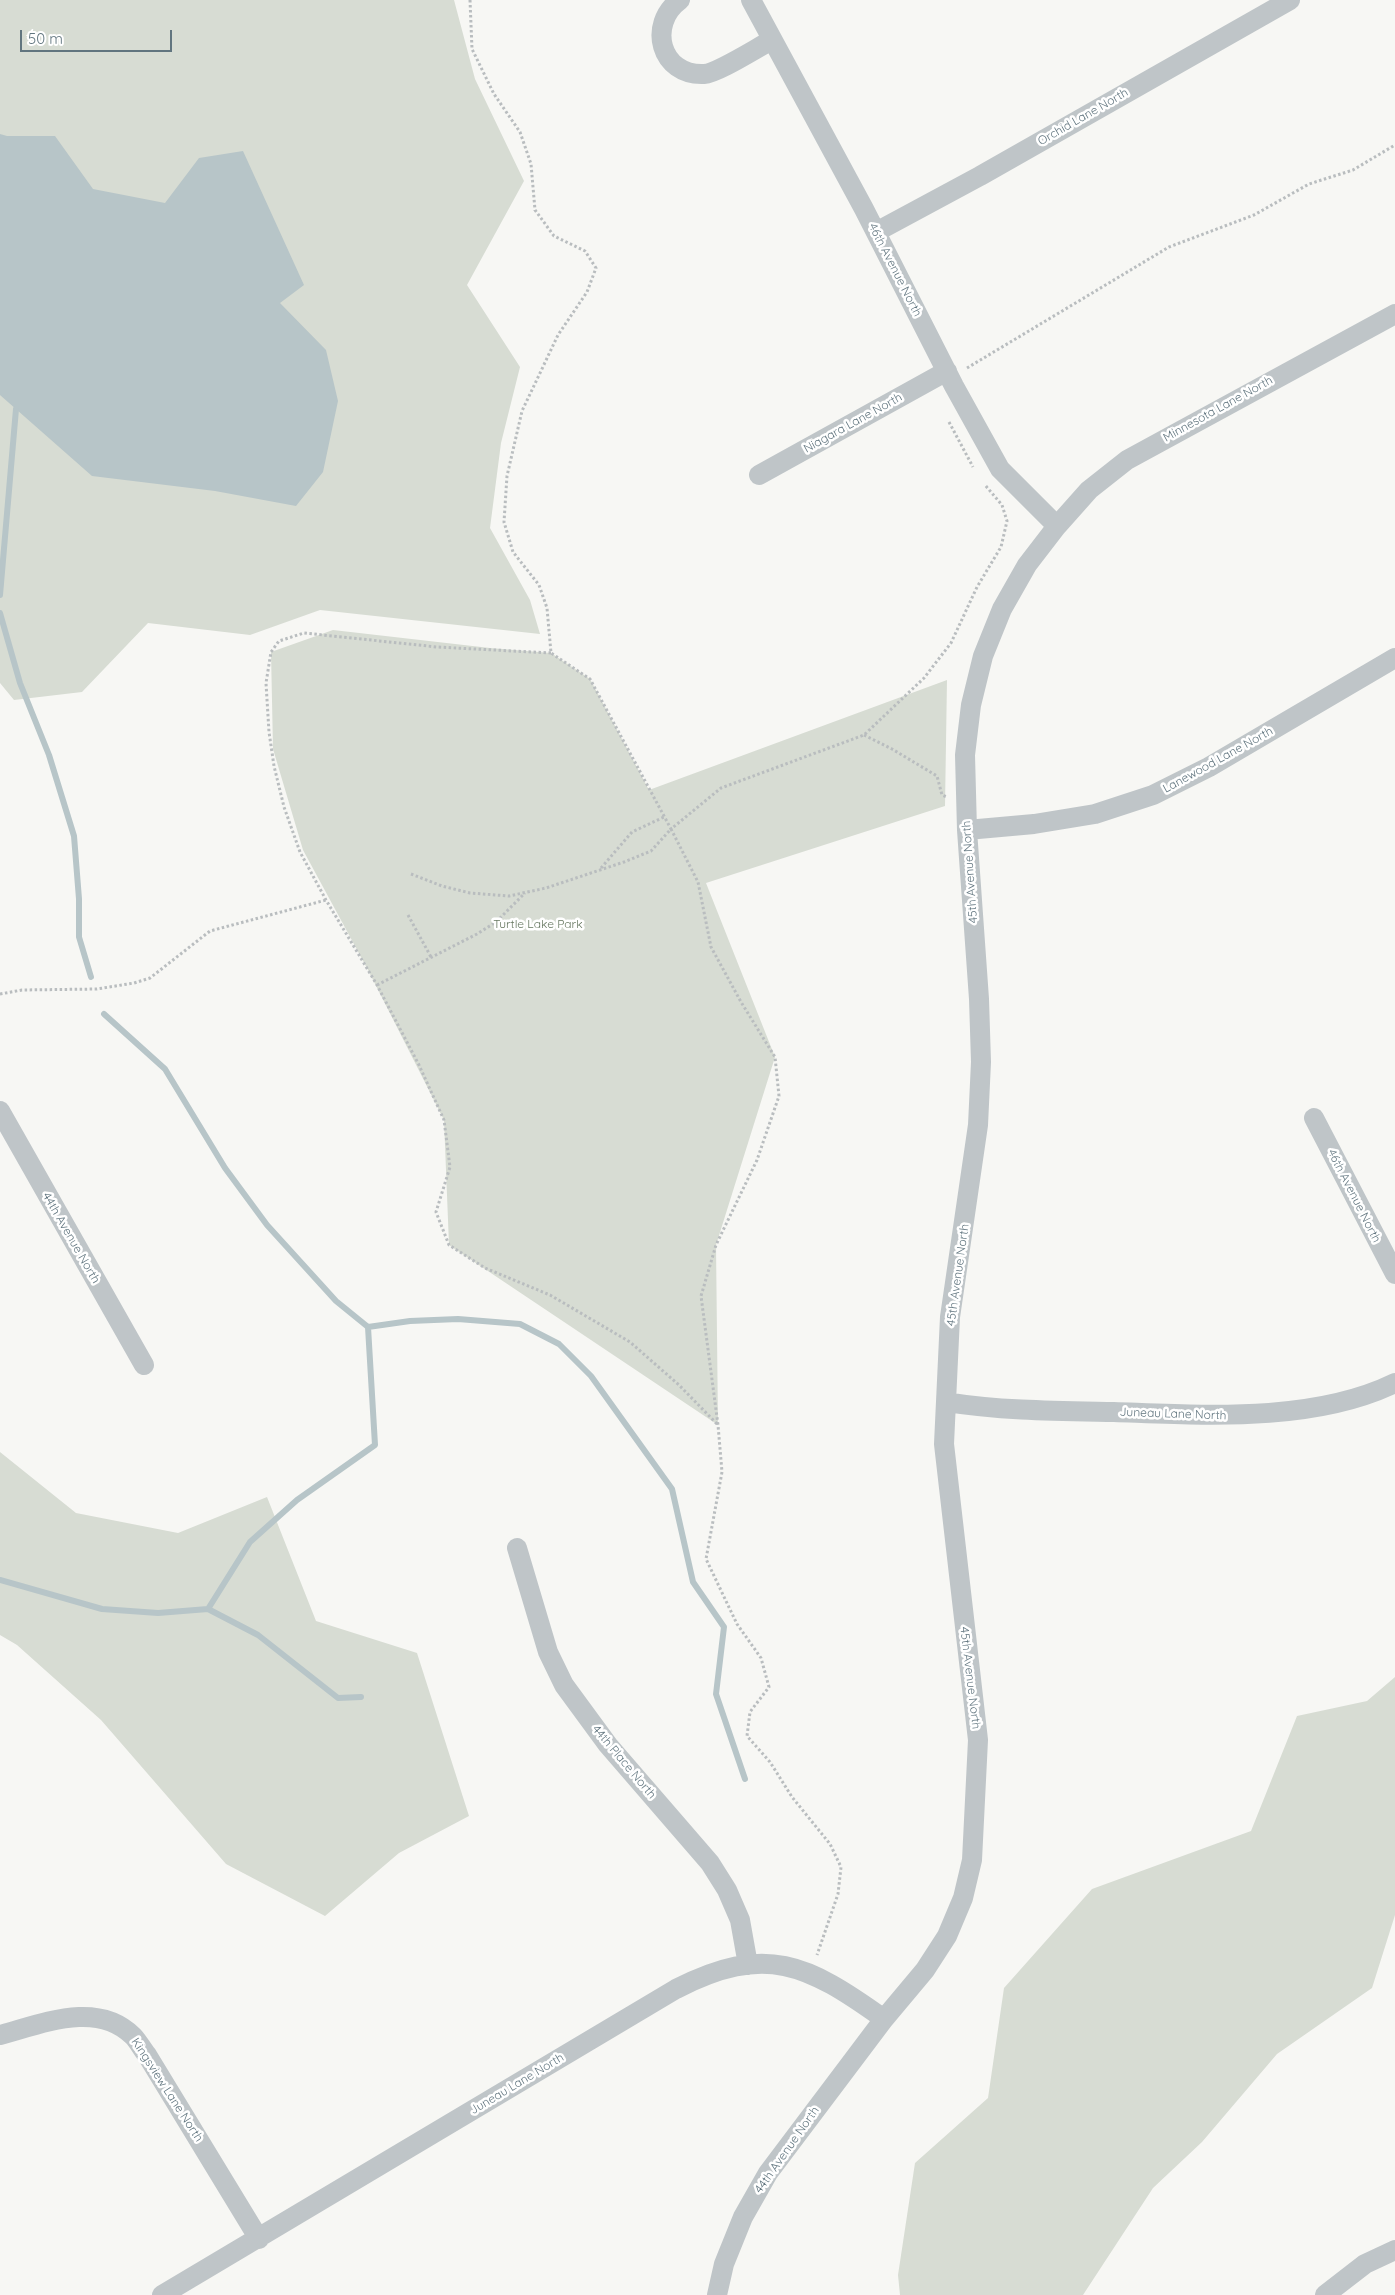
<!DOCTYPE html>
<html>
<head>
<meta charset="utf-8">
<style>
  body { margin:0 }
  #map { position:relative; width:1395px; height:2295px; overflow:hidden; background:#f7f7f4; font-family:Quicksand,sans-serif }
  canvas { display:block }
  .scale { position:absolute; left:20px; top:30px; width:152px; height:22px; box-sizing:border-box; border:2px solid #61757f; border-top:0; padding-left:6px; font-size:15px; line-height:18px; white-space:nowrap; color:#61757f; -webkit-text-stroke:4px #fff; paint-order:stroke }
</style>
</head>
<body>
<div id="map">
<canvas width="1395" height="2295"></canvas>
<div class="scale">50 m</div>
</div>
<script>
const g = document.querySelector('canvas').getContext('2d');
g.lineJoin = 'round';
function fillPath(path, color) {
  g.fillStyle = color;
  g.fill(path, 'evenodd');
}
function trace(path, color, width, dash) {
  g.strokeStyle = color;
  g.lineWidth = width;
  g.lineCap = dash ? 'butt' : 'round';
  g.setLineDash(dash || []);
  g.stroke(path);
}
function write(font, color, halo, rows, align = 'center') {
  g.font = font + ' Quicksand,sans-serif';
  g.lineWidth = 5;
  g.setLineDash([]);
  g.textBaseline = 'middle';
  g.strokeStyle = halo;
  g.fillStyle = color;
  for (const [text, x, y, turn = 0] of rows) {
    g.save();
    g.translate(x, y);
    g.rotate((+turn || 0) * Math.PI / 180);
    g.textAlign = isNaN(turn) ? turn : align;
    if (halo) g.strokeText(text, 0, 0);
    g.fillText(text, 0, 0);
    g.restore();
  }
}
const green = new Path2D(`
  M0,0H454L475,79L524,181L467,285L520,367L501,443L490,528L530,600L540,634L320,610L250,635L148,623L82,692L14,700L0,683Z
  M333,630L490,648L551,653L590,679L649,790L947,680L945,806L706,883L775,1057L716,1245L718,1425L449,1245L444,1120L368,970L303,850L273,749L271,652Z
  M0,1452L76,1513L178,1533L267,1497L316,1621L417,1653L469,1816L399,1853L325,1916L226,1864L101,1720L17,1645L0,1635Z
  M1395,1677V1915L1372,1988L1277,2054L1202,2142L1153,2188L1083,2295H900L898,2275L915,2163L988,2098L1004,1988L1092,1889L1251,1831L1297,1716L1367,1701Z`);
const water = new Path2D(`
  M0,134L7,136H55L93,189L165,203L199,158L243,151L304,285L280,303L326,350L338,401L323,472L296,506L215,491L92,476L0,395Z`);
const stream = new Path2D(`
  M0,595L16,409
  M0,613L20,683L49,755L74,836L79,899V937L91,977
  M104,1014L165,1069L225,1168L267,1225L336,1301L368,1327L410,1321L458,1319L520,1324L559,1344L591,1376L672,1489L693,1582L724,1627L716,1694L745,1779
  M0,1580L102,1609L158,1613L208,1609L250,1542L297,1500L375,1445L368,1327
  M208,1609L258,1635L338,1698L361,1697`);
const path = new Path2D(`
  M470,0L472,49L494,94L520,132L531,164L535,210L554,236L585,251L596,268L587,292L558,335L522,411L507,476L504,522L513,552L539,585L547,608L551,653L590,679L671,829L721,788L864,735L924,678L951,643L977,587L1001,547L1007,521L1002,505L985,485
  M967,368L1169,247L1254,215L1309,184L1353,170L1395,145
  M949,422L973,467
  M551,653L437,647L304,633L279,641L271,652L266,683L269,732L274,766L284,807L300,852L326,900L377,985L419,1065L444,1120L450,1167L436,1212L449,1245L485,1268L550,1295L630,1342L679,1385L718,1425
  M864,735L892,749L937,776L942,795L947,797
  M601,868L632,832L664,817
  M411,874L442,886L470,893L509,896L546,888L624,862L651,851L671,829L698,882L711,947L741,1002L775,1057L779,1096L757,1160L716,1245L701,1296L718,1425L722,1472L706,1559L737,1624L761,1658L769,1687L750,1712L747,1736L770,1762L792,1797L830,1844L841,1867L838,1894L817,1955
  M408,915L431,957
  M377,985L477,934L496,922L525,893
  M0,994L22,990L97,989L134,983L150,978L210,931L326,900`);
const street = new Path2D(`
  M680,0C647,24 660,76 704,74C718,73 758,47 772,40
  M751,0L864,209L954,386L1000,469L1057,526
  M876,232L980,176L1290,0
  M759,475L947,371
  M967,830L1034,824L1095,814L1153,795L1209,767L1395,658
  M0,1111L144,1365
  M1314,1118L1395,1274
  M946,1402C1002,1411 1058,1411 1114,1412C1203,1415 1313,1423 1395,1383
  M517,1548L548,1652L564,1685L608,1745L710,1863L727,1890L740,1920L748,1965
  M0,2035C42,2024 97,2000 133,2036C138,2041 142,2049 147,2055L259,2239
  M162,2295L676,1989C766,1943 807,1964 884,2019
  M717,2295L724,2264L743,2217L768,2173L884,2019L925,1970L947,1936L963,1898L972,1860L978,1740L944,1444L950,1317L978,1125L981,1062L979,999L967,830L965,755L971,705L983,656L1002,609L1027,565L1057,526L1089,490L1127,460L1395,314
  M1325,2295L1365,2264L1395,2250`);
const streetNames = [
  ["Orchid Lane North",1083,117,-30],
  ["46th Avenue North",895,270,63],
  ["Minnesota Lane North",1218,409,-29],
  ["Niagara Lane North",853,423,-29],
  ["Lanewood Lane North",1218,760,-29],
  ["45th Avenue North",970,872,-94],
  ["46th Avenue North",1354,1196,63],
  ["44th Avenue North",71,1238,60],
  ["45th Avenue North",958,1275,-82],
  ["Juneau Lane North",1173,1414,2],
  ["45th Avenue North",970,1678,83],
  ["44th Place North",624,1762,50],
  ["Juneau Lane North",517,2084,-31],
  ["Kingsview Lane North",167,2090,57],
  ["44th Avenue North",787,2150,-55]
];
const parkNames = [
  ["Turtle Lake Park",538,924]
];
fillPath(green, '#d7dcd3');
fillPath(water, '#b7c5c8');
trace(stream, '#b7c5c8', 6);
trace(path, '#b9bdbf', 3, [2.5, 2.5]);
trace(street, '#bfc5c8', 20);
write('12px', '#61757f', '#fff', streetNames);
write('12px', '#667760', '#fff', parkNames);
</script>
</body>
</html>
